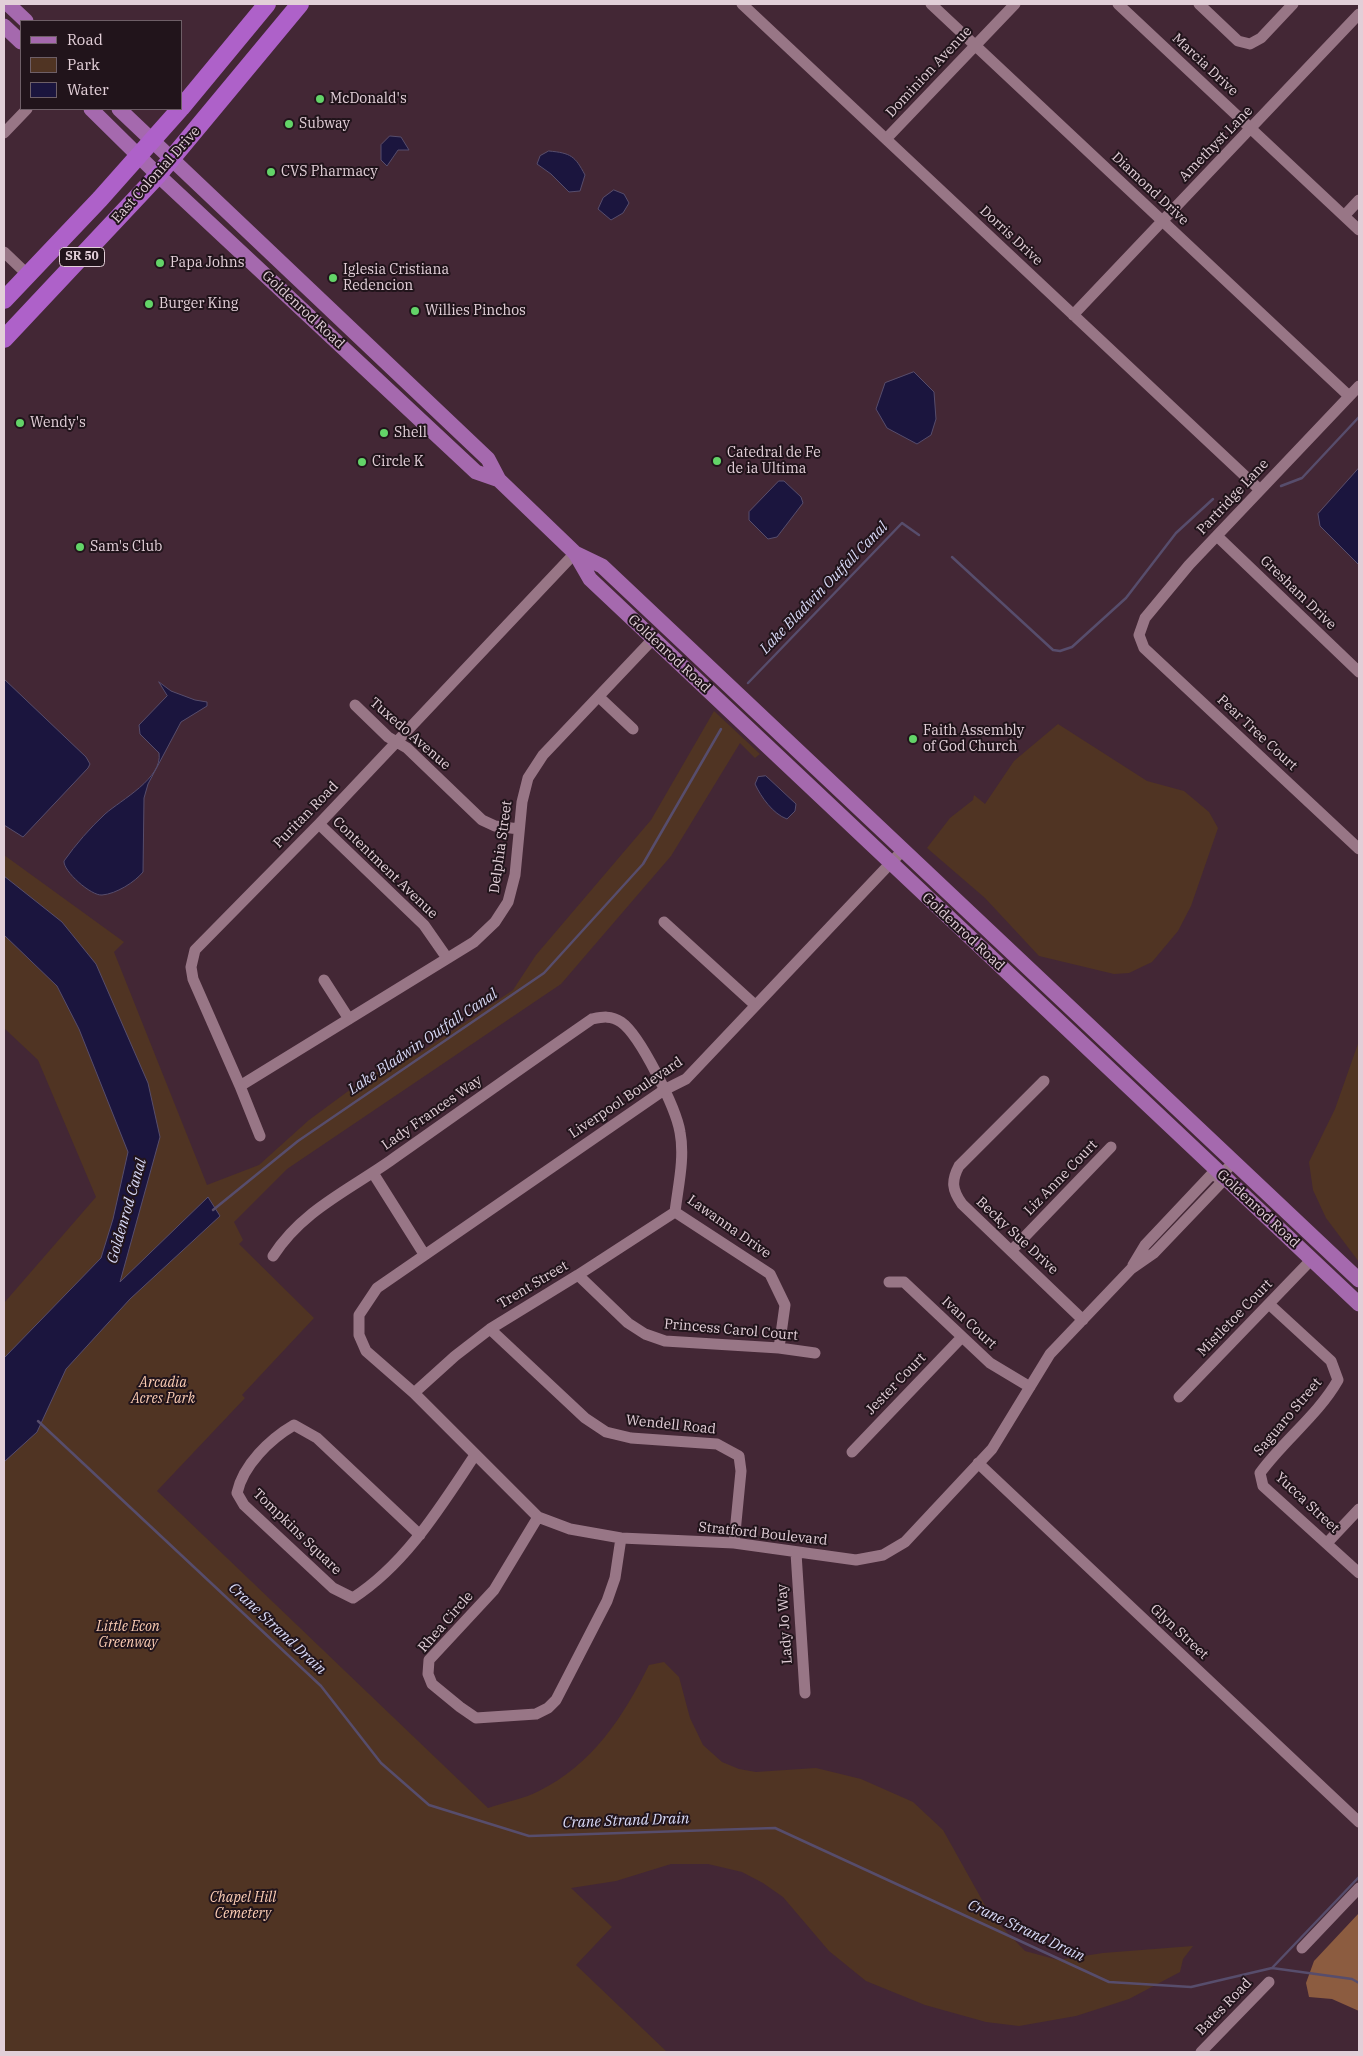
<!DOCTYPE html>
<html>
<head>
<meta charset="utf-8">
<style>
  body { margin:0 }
  #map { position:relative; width:1363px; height:2056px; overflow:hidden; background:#432735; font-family:"IBM Plex Serif",serif }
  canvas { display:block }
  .frame { position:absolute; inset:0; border:5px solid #e2cfd8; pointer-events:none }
  .legend { position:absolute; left:20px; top:20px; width:162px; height:90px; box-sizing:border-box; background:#21141b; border:1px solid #6e5f67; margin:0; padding:6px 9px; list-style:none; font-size:15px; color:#e2cfd8 }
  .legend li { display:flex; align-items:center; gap:10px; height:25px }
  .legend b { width:25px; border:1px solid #6e5f67 }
</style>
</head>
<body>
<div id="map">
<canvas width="1363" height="2056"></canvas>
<div class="frame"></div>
<ul class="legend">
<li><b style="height:6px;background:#a569ae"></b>Road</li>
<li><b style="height:14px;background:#503423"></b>Park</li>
<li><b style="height:14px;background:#1b153e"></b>Water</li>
</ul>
</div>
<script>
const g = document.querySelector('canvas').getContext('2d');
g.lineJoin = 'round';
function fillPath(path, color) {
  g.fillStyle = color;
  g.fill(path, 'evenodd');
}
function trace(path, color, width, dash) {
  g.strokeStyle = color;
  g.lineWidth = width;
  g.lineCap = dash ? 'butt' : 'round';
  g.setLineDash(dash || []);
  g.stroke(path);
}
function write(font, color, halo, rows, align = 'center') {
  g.font = font + ' "IBM Plex Serif",serif';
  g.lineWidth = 4;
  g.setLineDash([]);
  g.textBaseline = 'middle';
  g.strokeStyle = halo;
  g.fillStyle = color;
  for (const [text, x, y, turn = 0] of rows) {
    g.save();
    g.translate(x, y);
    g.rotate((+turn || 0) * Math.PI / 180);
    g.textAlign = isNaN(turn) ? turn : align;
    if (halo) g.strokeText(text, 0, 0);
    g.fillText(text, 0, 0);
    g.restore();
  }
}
const green = new Path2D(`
  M714,711L760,754L755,758L740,743L671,856L561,984L287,1169L234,1222L243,1240L239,1244L314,1318L242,1395L245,1398L157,1491L488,1808C505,1802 524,1799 539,1791C592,1765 624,1716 649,1665L664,1662L679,1677L690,1718L703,1745L722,1762L739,1769L756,1772L816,1768L861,1779L913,1802L943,1830L991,1916L1025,1951L1058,1960L1103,1953L1193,1946L1183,1959L1180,1972L1129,1999L1076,2016L1019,2026L986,2022L925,2005L866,1981L829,1951L783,1897L763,1883L742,1872L708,1864H671L616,1881L571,1888L612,1927L576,1965L667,2052H4V1303L96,1197L38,1060L4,1028V855L124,942L114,952L207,1185L259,1165L309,1120L370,1075L418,1054L513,990L536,955L651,820Z
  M1058,724L1147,781L1184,791L1209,812L1218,828L1191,906L1178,931L1152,962L1129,973L1114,974L1039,956L985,898L927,848L950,818L973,800L974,795L985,804L1014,761Z
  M1359,1041V1262L1326,1218L1313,1190L1309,1162L1335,1109Z`);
const forest = new Path2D(`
  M1359,1913V2011L1332,1999L1309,1997L1306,1983L1314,1961Z`);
const water = new Path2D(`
  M390,136L401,137L409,150H398L387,166L381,160V145Z
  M549,151C571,153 575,156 585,175L580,191L569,192L551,174L537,164L540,156Z
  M614,190L624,194L629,203L623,213L611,220L598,209L603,198Z
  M914,372L934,392L936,419L931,435L917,444L887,428L876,409L885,383Z
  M1359,468V565L1320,526L1318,514Z
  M779,481H784L801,497L803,503L777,537L768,539L749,520V512Z
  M4,679L86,757L90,764L88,768L23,837L4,825Z
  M159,682L171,691L195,700L207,702V706L181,722L148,784L144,798L143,872C135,882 116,894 102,895C91,896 63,871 64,861C76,844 90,828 105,814C121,800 163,778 159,753L140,734L139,725L167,696Z
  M766,776L796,804L795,811L787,819C773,814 761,797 755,784L758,777Z
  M4,876L62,922L96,964L148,1083L160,1137L120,1282L208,1197L220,1216L130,1299L66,1369L37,1432L4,1462V1358L101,1258L113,1219L128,1152L79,1029L57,986L4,935Z`);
const stream = new Path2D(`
  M1281,486L1302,478L1359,417
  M952,557L1053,650L1060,651L1072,647L1126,598L1176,533L1213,499
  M748,683L902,523L919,535
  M213,1210L298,1141L544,973L643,864L721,729
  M38,1421L321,1686L381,1763L429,1805L529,1836L775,1828L1109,1982L1191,1987L1272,1968L1352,1979L1359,1983
  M1272,1968L1359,1877`);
const minor = new Path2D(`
  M742,4L1260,490
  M931,4L1349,396
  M1118,4L1359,230
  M1199,4L1238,41L1250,44L1261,38L1293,4
  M4,133L27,109
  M886,139L1015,4
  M1344,216L1359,200
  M4,252L28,275
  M1073,315L1359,14
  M1359,386L1189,565L1145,618L1139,635L1144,648L1359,849
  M1217,536L1359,672
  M599,697L633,729
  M355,705L388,737L407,748L482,820L495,826L519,829
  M319,824L424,925L447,958
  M903,850L686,1079L664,1090L377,1288L359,1315V1335L366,1351L414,1393L538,1517L570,1529L621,1538L734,1543L856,1560L883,1555L905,1542L992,1449L1050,1354L1131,1269L1154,1253L1220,1184L1219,1177L1234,1162
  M664,922L755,1005
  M324,980L349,1019
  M1044,1081L959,1166C951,1181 952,1190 962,1204L1083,1320
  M240,1086L474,942L495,922L508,902L515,875L522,802L528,778L543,755L653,639
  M260,1136L240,1086L193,979L191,967L195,950L319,824L575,553
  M373,1173L424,1254
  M1011,1251L1111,1147
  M273,1256C302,1211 347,1191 390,1161C457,1114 524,1066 592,1019C602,1017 611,1015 621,1022C640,1035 676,1108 680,1132C685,1158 678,1186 675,1212L770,1274L785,1305L779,1348
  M1133,1265L1145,1245L1211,1175L1219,1177
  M578,1275L628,1323L645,1334L665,1341L779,1348L815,1353
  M889,1282H904L990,1363L1030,1387
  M1269,1304L1331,1361L1338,1380C1318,1415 1284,1440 1260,1473L1263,1486L1359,1573
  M490,1329L585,1418L606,1432L631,1438L717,1444L739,1456L741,1471L734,1543
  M414,1393L455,1356L490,1329L578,1275L675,1212
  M1179,1397L1312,1259
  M852,1452L962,1337
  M978,1463L1359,1822
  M538,1517L494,1590L429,1660L428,1674L432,1684L460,1707L476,1718L536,1714L548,1708L556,1700L607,1601L615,1578L621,1538
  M420,1535L317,1438L294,1425C270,1439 243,1465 237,1493L244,1505L333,1588L353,1598C406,1564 441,1506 475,1455
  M1327,1543L1359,1509
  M796,1553L805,1693
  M1302,1948L1359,1888
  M1201,2052L1269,1982`);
const major = new Path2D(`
  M8,4L26,21
  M4,26L21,42
  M91,109L158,175L476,472L499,480
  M119,109L488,459L499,480L575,553L590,579L1359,1304
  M575,553L602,566L1359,1280`);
const highway = new Path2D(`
  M181,108L267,4
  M4,300L100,199L180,109
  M4,339L158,175L300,4`);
const markers = [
  [320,99,5,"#63d468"],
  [289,124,5,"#63d468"],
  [271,172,5,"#63d468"],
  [160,263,5,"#63d468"],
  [333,278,5,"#63d468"],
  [149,304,5,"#63d468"],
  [415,311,5,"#63d468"],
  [20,423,5,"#63d468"],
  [384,433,5,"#63d468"],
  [717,461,5,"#63d468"],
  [362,462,5,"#63d468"],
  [80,547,5,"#63d468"],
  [913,739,5,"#63d468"]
];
const shields = [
  [82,257,45]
];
const shieldNames = [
  ["SR 50",82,257]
];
const streetNames = [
  ["Marcia Drive",1205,65,43],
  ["Dominion Avenue",929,72,-47],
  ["Amethyst Lane",1216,144,-46],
  ["East Colonial Drive",156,175,-48],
  ["Diamond Drive",1150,189,43],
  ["Dorris Drive",1011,236,43],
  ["Goldenrod Road",303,310,43],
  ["Partridge Lane",1233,497,-47],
  ["Gresham Drive",1298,593,44],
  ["Goldenrod Road",669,654,43],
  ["Pear Tree Court",1257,733,43],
  ["Tuxedo Avenue",410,734,41],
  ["Puritan Road",306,815,-46],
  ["Delphia Street",501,847,-82],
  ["Contentment Avenue",385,868,44],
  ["Goldenrod Road",963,932,43],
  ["Liverpool Boulevard",626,1098,-34],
  ["Lady Frances Way",432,1113,-35],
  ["Liz Anne Court",1061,1178,-46],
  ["Goldenrod Road",1258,1209,43],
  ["Lawanna Drive",729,1227,35],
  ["Becky Sue Drive",1017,1236,43],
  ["Trent Street",533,1285,-31],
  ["Mistletoe Court",1235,1318,-46],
  ["Ivan Court",969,1323,43],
  ["Princess Carol Court",731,1330,5],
  ["Jester Court",896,1384,-46],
  ["Saguaro Street",1288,1417,-50],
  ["Wendell Road",671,1425,6],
  ["Yucca Street",1307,1503,43],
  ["Tompkins Square",297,1532,44],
  ["Stratford Boulevard",763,1534,6],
  ["Rhea Circle",446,1622,-49],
  ["Lady Jo Way",785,1624,-94],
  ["Glyn Street",1179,1632,43],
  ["Bates Road",1224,2007,-46]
];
const poiNames = [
  ["McDonald's",330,99],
  ["Subway",299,124],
  ["CVS Pharmacy",281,172],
  ["Papa Johns",170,263],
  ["Iglesia Cristiana",343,270],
  ["Redencion",343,286],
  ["Burger King",159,304],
  ["Willies Pinchos",425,311],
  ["Wendy's",30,423],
  ["Shell",394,433],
  ["Catedral de Fe",727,453],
  ["de ia Ultima",727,469],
  ["Circle K",372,462],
  ["Sam's Club",90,547],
  ["Faith Assembly",923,731],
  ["of God Church",923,747]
];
const parkNames = [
  ["Arcadia",163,1383],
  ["Acres Park",163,1399],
  ["Little Econ",128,1627],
  ["Greenway",128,1643],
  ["Chapel Hill",243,1898],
  ["Cemetery",243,1914]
];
const waterNames = [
  ["Lake Bladwin Outfall Canal",824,588,-46],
  ["Lake Bladwin Outfall Canal",423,1042,-34],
  ["Goldenrod Canal",127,1211,-74],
  ["Crane Strand Drain",277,1629,43],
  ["Crane Strand Drain",626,1821,-2],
  ["Crane Strand Drain",1026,1931,25]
];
fillPath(green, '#503423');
fillPath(forest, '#8c5c40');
fillPath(water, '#1b153e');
trace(water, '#574d6c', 1);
trace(stream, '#574d6c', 2.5);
trace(minor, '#987686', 11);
trace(major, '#a569ae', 15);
trace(highway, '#ae61c9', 18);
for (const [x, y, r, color] of markers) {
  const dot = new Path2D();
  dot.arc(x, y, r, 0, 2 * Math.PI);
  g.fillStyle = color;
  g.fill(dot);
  trace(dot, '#21141b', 2);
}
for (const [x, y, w] of shields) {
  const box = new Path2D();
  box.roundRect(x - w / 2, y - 9.5, w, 19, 4);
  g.fillStyle = '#21141b';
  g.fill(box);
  trace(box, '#e2cfd8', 1);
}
write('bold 12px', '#e2cfd8', null, shieldNames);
write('14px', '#e2cfd8', '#21141b', streetNames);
write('14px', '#e2cfd8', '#21141b', poiNames, 'left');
write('italic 14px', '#fccdb4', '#21141b', parkNames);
write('italic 15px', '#d8d9f7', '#21141b', waterNames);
</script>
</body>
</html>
